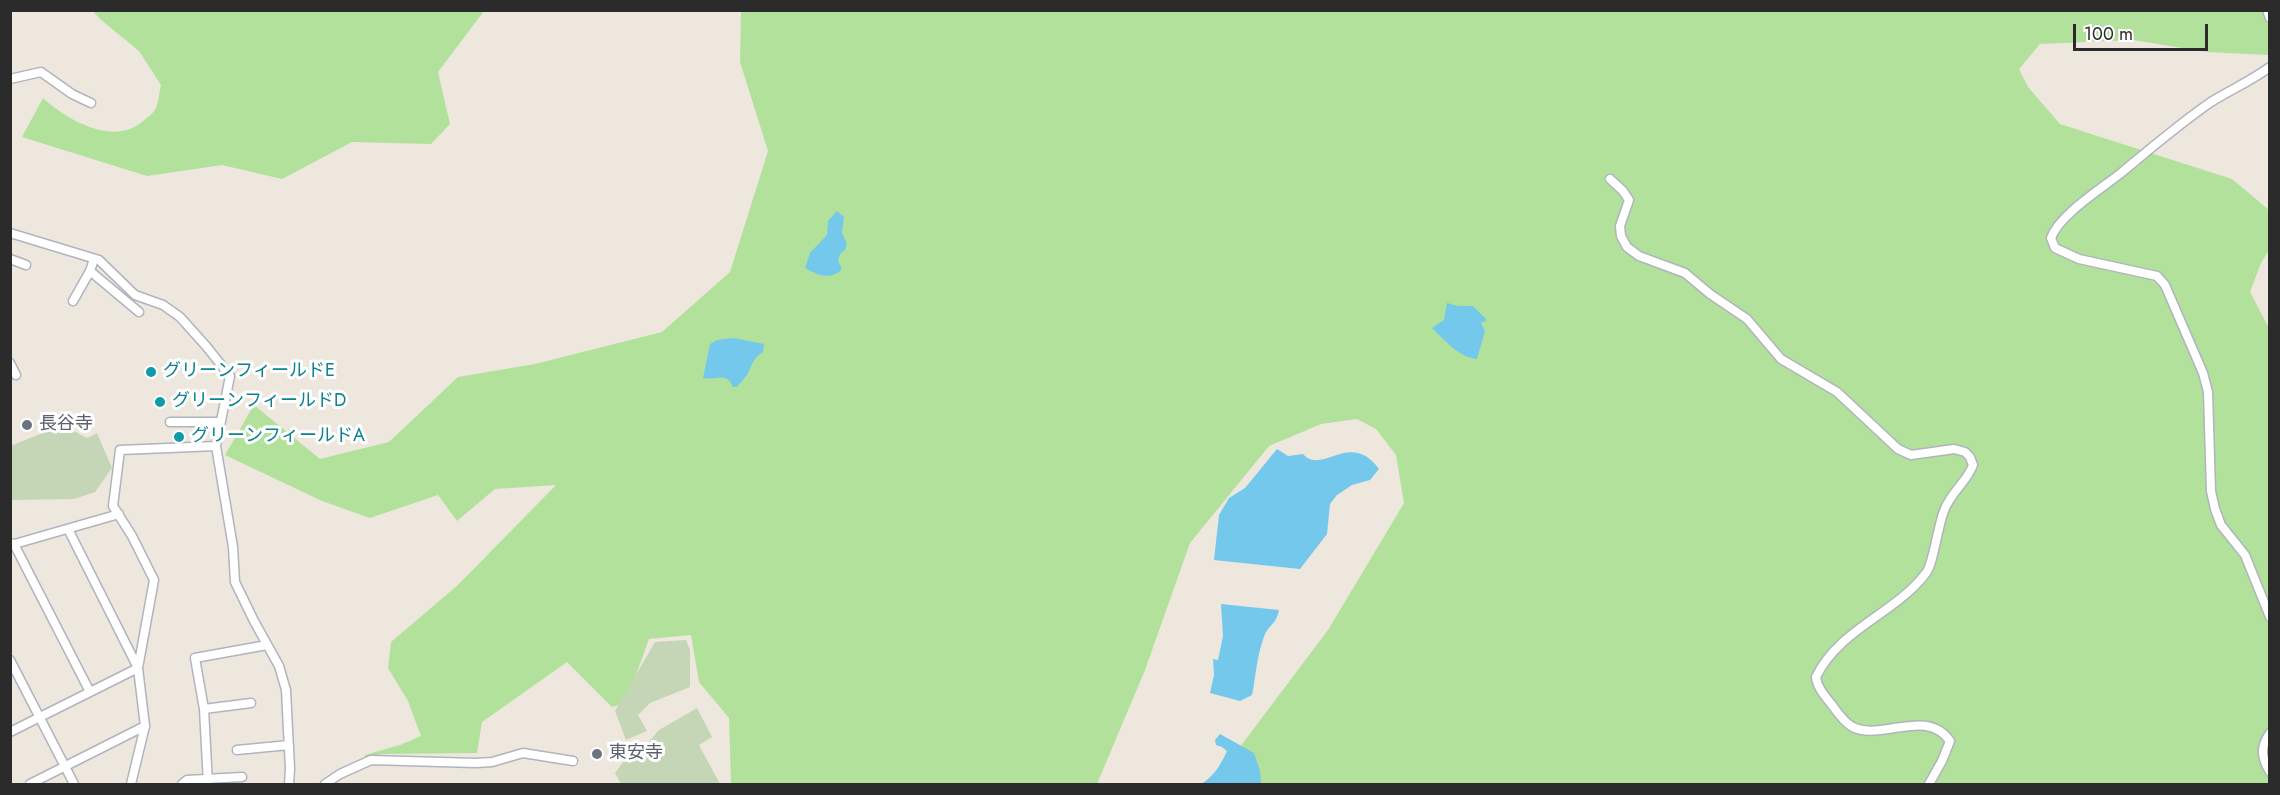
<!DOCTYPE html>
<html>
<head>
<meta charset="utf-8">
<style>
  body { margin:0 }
  #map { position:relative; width:2280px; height:795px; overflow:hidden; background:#ede7de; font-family:Jost,sans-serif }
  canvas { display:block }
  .frame { position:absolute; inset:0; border:12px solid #2b2b2b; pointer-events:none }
  .scale { position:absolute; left:2073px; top:24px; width:135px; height:27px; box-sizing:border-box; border:3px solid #2b2b2b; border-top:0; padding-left:8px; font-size:18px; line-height:21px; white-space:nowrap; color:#2b2b2b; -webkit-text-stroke:4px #fff; paint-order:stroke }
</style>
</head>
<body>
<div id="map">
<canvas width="2280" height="795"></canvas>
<div class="frame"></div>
<div class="scale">100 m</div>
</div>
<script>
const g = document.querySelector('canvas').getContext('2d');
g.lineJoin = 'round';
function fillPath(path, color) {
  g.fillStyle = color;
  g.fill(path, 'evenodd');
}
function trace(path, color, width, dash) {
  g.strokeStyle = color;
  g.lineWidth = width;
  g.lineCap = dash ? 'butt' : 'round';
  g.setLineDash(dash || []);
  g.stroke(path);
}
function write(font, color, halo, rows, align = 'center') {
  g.font = font + ' Jost,"Noto Sans JP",sans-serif';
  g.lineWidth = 6;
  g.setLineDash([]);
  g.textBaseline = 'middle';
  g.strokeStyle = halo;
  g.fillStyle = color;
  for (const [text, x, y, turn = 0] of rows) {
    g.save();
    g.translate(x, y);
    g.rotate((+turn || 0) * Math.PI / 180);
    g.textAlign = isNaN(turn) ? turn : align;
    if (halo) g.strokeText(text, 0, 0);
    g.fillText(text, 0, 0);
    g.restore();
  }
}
const green = new Path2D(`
  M93,11H484L438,72L450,124L431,144L352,142L282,179L222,165L147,176L22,137L43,98C67,120 114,147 143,121C148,117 154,113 156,108C159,101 159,92 161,85L139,51L100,19Z
  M741,11H2269V55L2207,52L2133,40L2040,44L2019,69L2028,87L2060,124L2232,179L2269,210V250L2261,263L2250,292L2270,330L2269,784H1212L1328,630L1404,503L1396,455L1376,429L1357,419L1321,424L1269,446L1190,543L1145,670L1097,784H731L729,718L699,682L691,635L649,639L626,703L612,707L567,662L482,722L477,753L382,754L365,758V755L400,745L421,736L408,701L388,668L391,642L458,585L556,485L495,489L457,521L438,495L370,518L322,501L225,455L254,405L320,459L389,442L458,377L535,364L662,332L730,272L768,151L740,62Z`);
const cemetery = new Path2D(`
  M62,425L87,438L97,433L112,468L95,492L74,499L11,500V444L13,445Z
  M686,640L690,650V687L650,703L638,715L647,731L626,740L615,711L655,642Z
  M697,708L712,737L699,745L720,784H621L615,773L624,761L647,744L659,730Z`);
const water = new Path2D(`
  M837,211L844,217L842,233L847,244L845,250L840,254L838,261L842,269C831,281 817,275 805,268L810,253L827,235L828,221Z
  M1447,303L1458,306H1473L1487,320L1481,323L1485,331L1477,359C1458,357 1445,340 1432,328L1444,320Z
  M734,338L764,344L763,352C754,358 753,362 749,371C747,376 741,382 737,387H733C726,371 718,381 703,378L710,344L717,340Z
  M1277,449L1288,456L1303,454C1322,476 1350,429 1379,469L1370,480L1352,485L1337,495L1330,504L1327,534L1300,569L1214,560L1219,515L1229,498L1245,488Z
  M1221,604L1279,610C1277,623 1270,624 1265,634C1257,654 1256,675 1252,695L1240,701L1210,693L1214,675L1213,659L1218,660L1223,636Z
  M1220,734L1254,753L1260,771L1261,784H1201C1214,776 1220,766 1227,751L1222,747L1216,745L1215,740Z`);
const minor = new Path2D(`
  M2267,10L2270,18
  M2270,67C2251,81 2230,90 2211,102C2179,124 2150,149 2121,173C2101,189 2059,215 2051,238L2055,248L2079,259L2157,276L2165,285L2203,373L2208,392L2211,491L2215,509L2221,525L2245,555L2270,617
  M10,79L41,72L72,94L91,103
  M1610,179L1623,191L1629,200L1620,226L1621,236L1627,247L1639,256L1685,273L1710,294L1747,319L1781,359L1837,392L1898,449L1911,455L1954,449L1965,452L1970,457L1973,465C1967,482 1950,493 1944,511C1938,525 1933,565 1926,573C1896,613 1838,630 1816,677C1817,688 1826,697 1832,705C1838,713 1843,721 1851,726C1879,743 1926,706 1950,741L1942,761L1929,784
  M10,233L99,260L135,295L163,305L180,317L206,346L230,376L216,446L233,547L235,582L254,621L279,666L286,690L290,769L289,784
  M10,259L26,265
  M94,259L90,271L139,312
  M73,301L90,271
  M10,363L16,375
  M170,422H220
  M68,529L138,668
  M10,543L14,544L90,692
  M11,545L119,514
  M10,660L74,784
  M204,709L251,703
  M10,732L138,668
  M2270,733C2260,747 2261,757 2270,772
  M237,750L289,745
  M30,784L145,726
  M131,784L145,726L138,668L154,580L132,536L113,506L120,450L216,446
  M182,784L187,780L242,777
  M208,784L204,709L195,658L267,645
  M325,784L340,774L371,760L476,763L492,762L523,753L573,761`);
const markers = [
  [151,372,6,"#0f9aa8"],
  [160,402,6,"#0f9aa8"],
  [27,425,6,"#6b7280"],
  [179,437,6,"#0f9aa8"],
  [597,754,6,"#6b7280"]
];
const cultureNames = [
  ["グリーンフィールドE",163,372],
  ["グリーンフィールドD",172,402],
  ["グリーンフィールドA",191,437]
];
const worshipNames = [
  ["長谷寺",39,425],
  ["東安寺",609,754]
];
fillPath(green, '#b2e19c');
fillPath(cemetery, '#c4d6b5');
fillPath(water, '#74c8eb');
trace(minor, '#b1b4be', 11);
trace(minor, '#fff', 8);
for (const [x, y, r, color] of markers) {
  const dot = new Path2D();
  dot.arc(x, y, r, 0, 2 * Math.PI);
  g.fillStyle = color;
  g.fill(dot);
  trace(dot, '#fff', 2);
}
write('18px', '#0d838f', '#fff', cultureNames, 'left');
write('18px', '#5b616d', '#fff', worshipNames, 'left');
</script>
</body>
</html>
